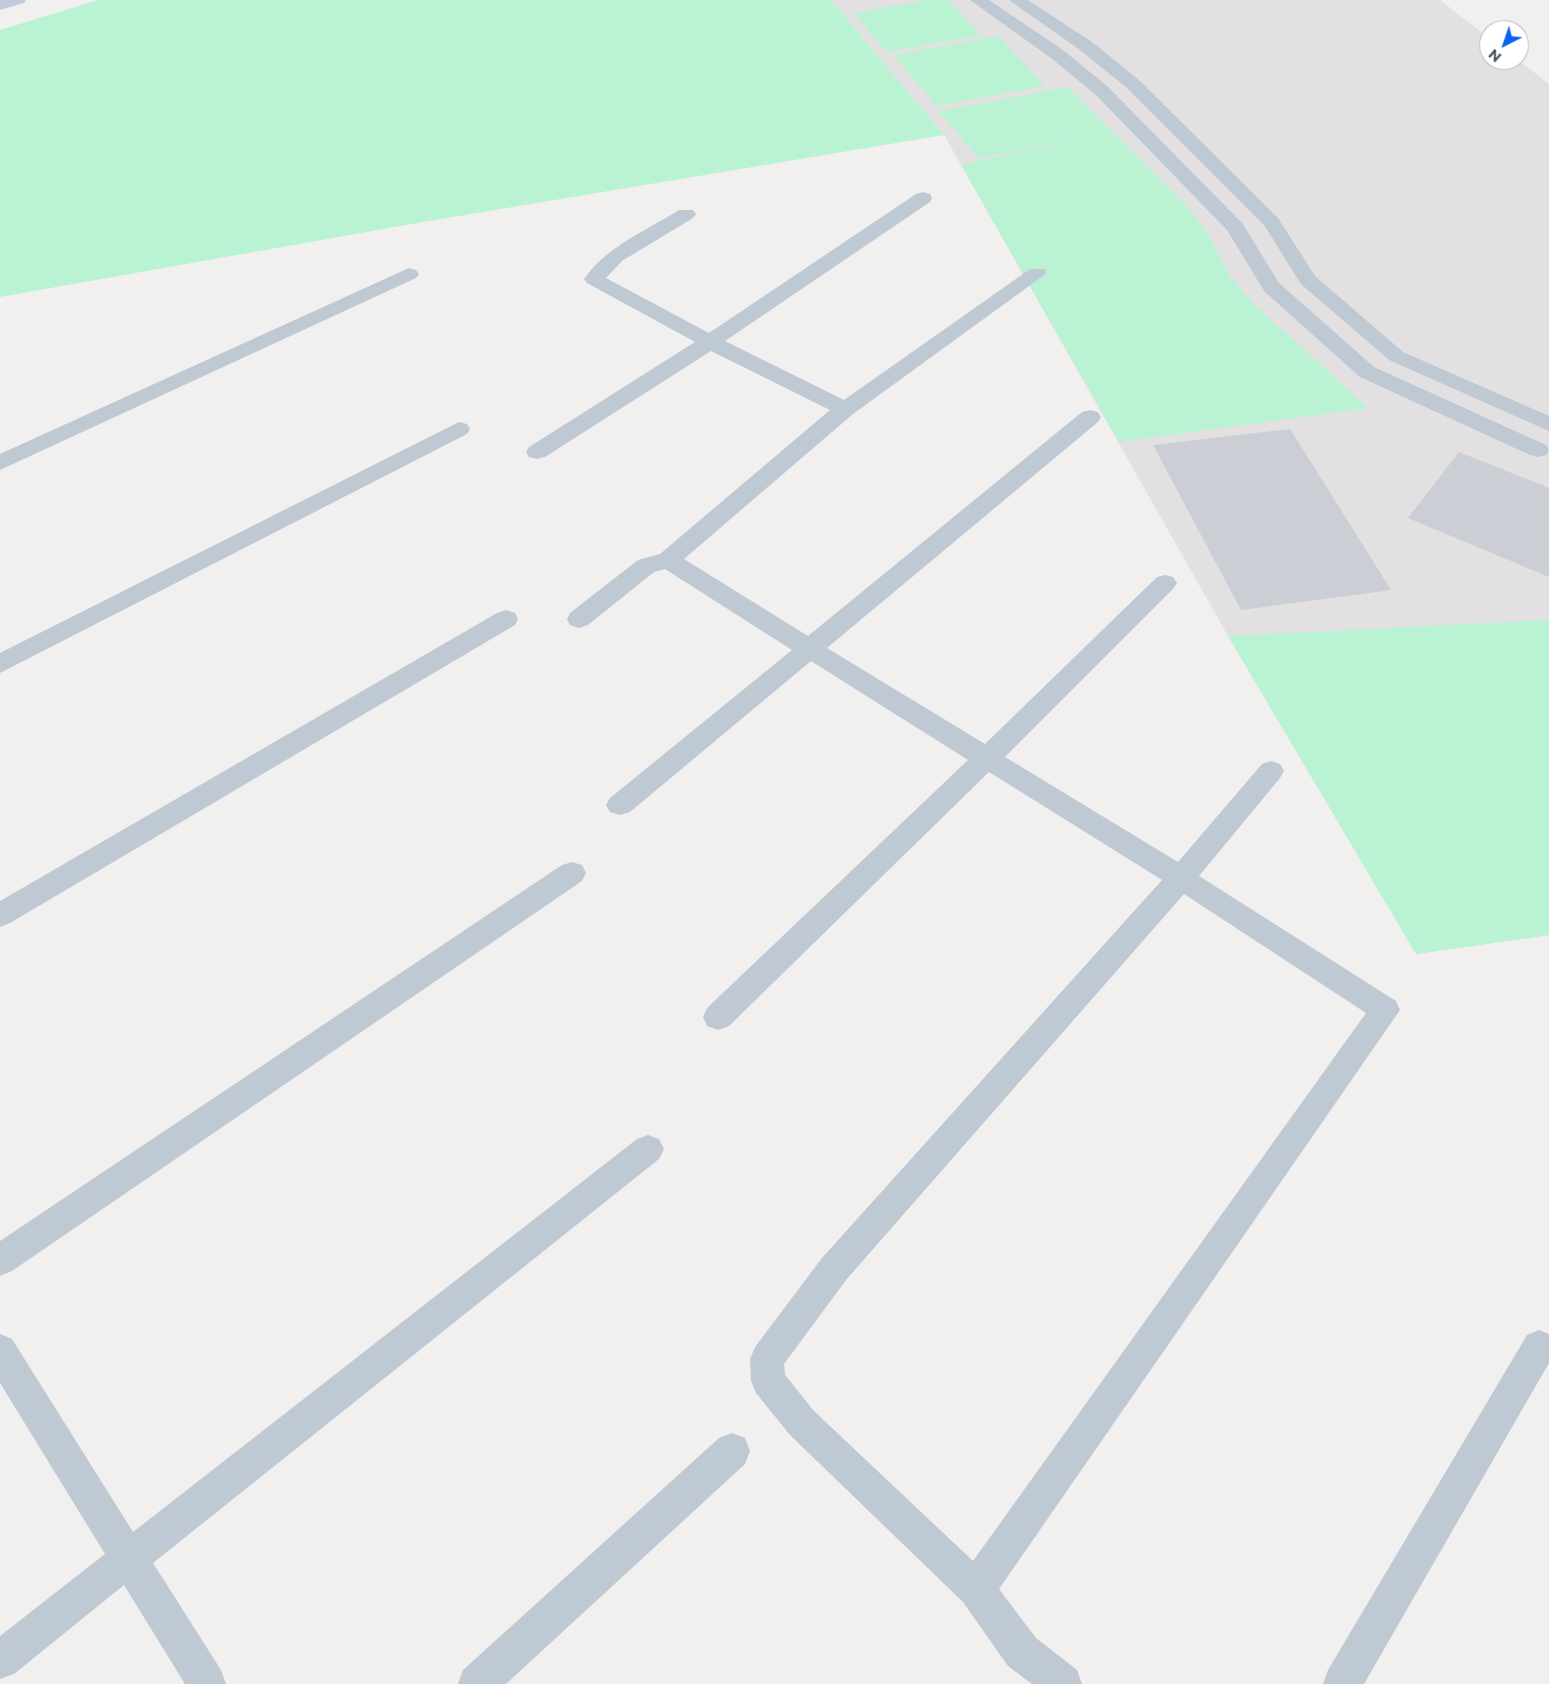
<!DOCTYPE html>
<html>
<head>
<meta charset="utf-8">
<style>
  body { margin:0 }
  #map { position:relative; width:1549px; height:1684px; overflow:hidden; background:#f2efef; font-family:Montserrat,sans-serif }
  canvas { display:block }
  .north { position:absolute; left:1479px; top:20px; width:50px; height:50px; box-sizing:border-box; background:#fff; border:1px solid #b5b9bf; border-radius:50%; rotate:221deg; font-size:14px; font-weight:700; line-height:20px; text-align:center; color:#46515f }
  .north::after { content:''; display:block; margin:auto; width:18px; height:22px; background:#0963f2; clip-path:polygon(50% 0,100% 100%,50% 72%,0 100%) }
</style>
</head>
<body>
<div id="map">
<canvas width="1549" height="1684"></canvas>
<div class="north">N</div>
</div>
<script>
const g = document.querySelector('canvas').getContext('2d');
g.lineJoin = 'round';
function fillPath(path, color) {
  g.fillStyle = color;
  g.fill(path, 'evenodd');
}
const education = new Path2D(`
  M831,0H1440L1489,38V60H1518L1549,84V935L1416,954L1228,636L944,135Z`);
const green = new Path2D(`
  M98,0H831L944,135L423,222L0,297V30Z
  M928,0H948L981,35L887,52L854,13Z
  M998,36L1045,86L937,106L893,55Z
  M1068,87L1187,206L1209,235L1228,274L1256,306L1368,408L1119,442L961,165L1078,139L979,158L938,111Z
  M1549,620V935L1416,954L1228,636Z`);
const building = new Path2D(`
  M1290,429L1302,448L1391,590L1241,610L1153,445Z
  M1459,452L1549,488V577L1408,518Z`);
const lane = new Path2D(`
  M970,0H989L1063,50L1108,87L1242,223L1279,283L1374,367L1546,445L1549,450L1546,455L1538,457L1530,455L1360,377L1264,291L1227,230L1096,95L1051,58Z
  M1009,0H1028L1092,42L1139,80L1278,218L1315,276L1403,352L1549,416V431L1389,360L1301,284L1264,225L1127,88L1080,50Z`);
const street = new Path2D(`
  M923,192L930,194L932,198L930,202L725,341L844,400L1030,269H1044L1047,273L853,414L684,559L808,636L1082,412L1090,410L1098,412L1101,417L1098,422L827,648L985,744L1157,577L1165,575L1173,577L1177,583L1173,589L1005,757L1178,862L1262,764L1271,761L1280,764L1284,771L1280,778L1199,876L1396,1001L1400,1010L999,1589L1036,1638L1077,1670L1082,1684H1032L1008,1666L963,1602L790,1435L756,1393L751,1381L750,1359L755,1347L822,1258L1162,880L989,772L729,1026L718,1030L707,1026L703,1017L707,1008L968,760L811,661L630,812L620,815L610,812L606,805L610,798L792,650L665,569L654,572L588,625L579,628L570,625L567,619L570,613L638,560L660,554L830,410L711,351L545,457L537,459L529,457L526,452L529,447L695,342L587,283L584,279C606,247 647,230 679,210H693L696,214L693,218L622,261L606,278L709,333L916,194ZM1184,894L1366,1013L973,1561L814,1411L785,1375L784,1364L846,1280Z
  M409,268L416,270L419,274L416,278L0,470V454Z
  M459,422L467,424L470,429L467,434L0,673V653Z
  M506,610L515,613L518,619L515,625L10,923L0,927V901L497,613Z
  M572,862L582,865L586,873L582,881L12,1271L0,1276V1241L562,865Z
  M648,1135L659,1139L664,1149L659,1159L153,1563L221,1670L226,1684H185L124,1585L14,1674L0,1679V1636L105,1554L0,1383V1334L12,1339L133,1532L637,1139Z
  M1539,1330L1549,1334V1363L1364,1684H1323L1328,1670L1527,1335Z
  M732,1433L745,1438L750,1451L745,1464L506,1684H458L463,1670L719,1438Z`);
const secondary = new Path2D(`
  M0,0H26L24,3L0,10Z`);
fillPath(education, '#e3e0e1');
fillPath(green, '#baf3d3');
fillPath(building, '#cbced4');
fillPath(lane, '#bfc9d3');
fillPath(street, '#bfc9d3');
fillPath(secondary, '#c0cbda');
</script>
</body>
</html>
